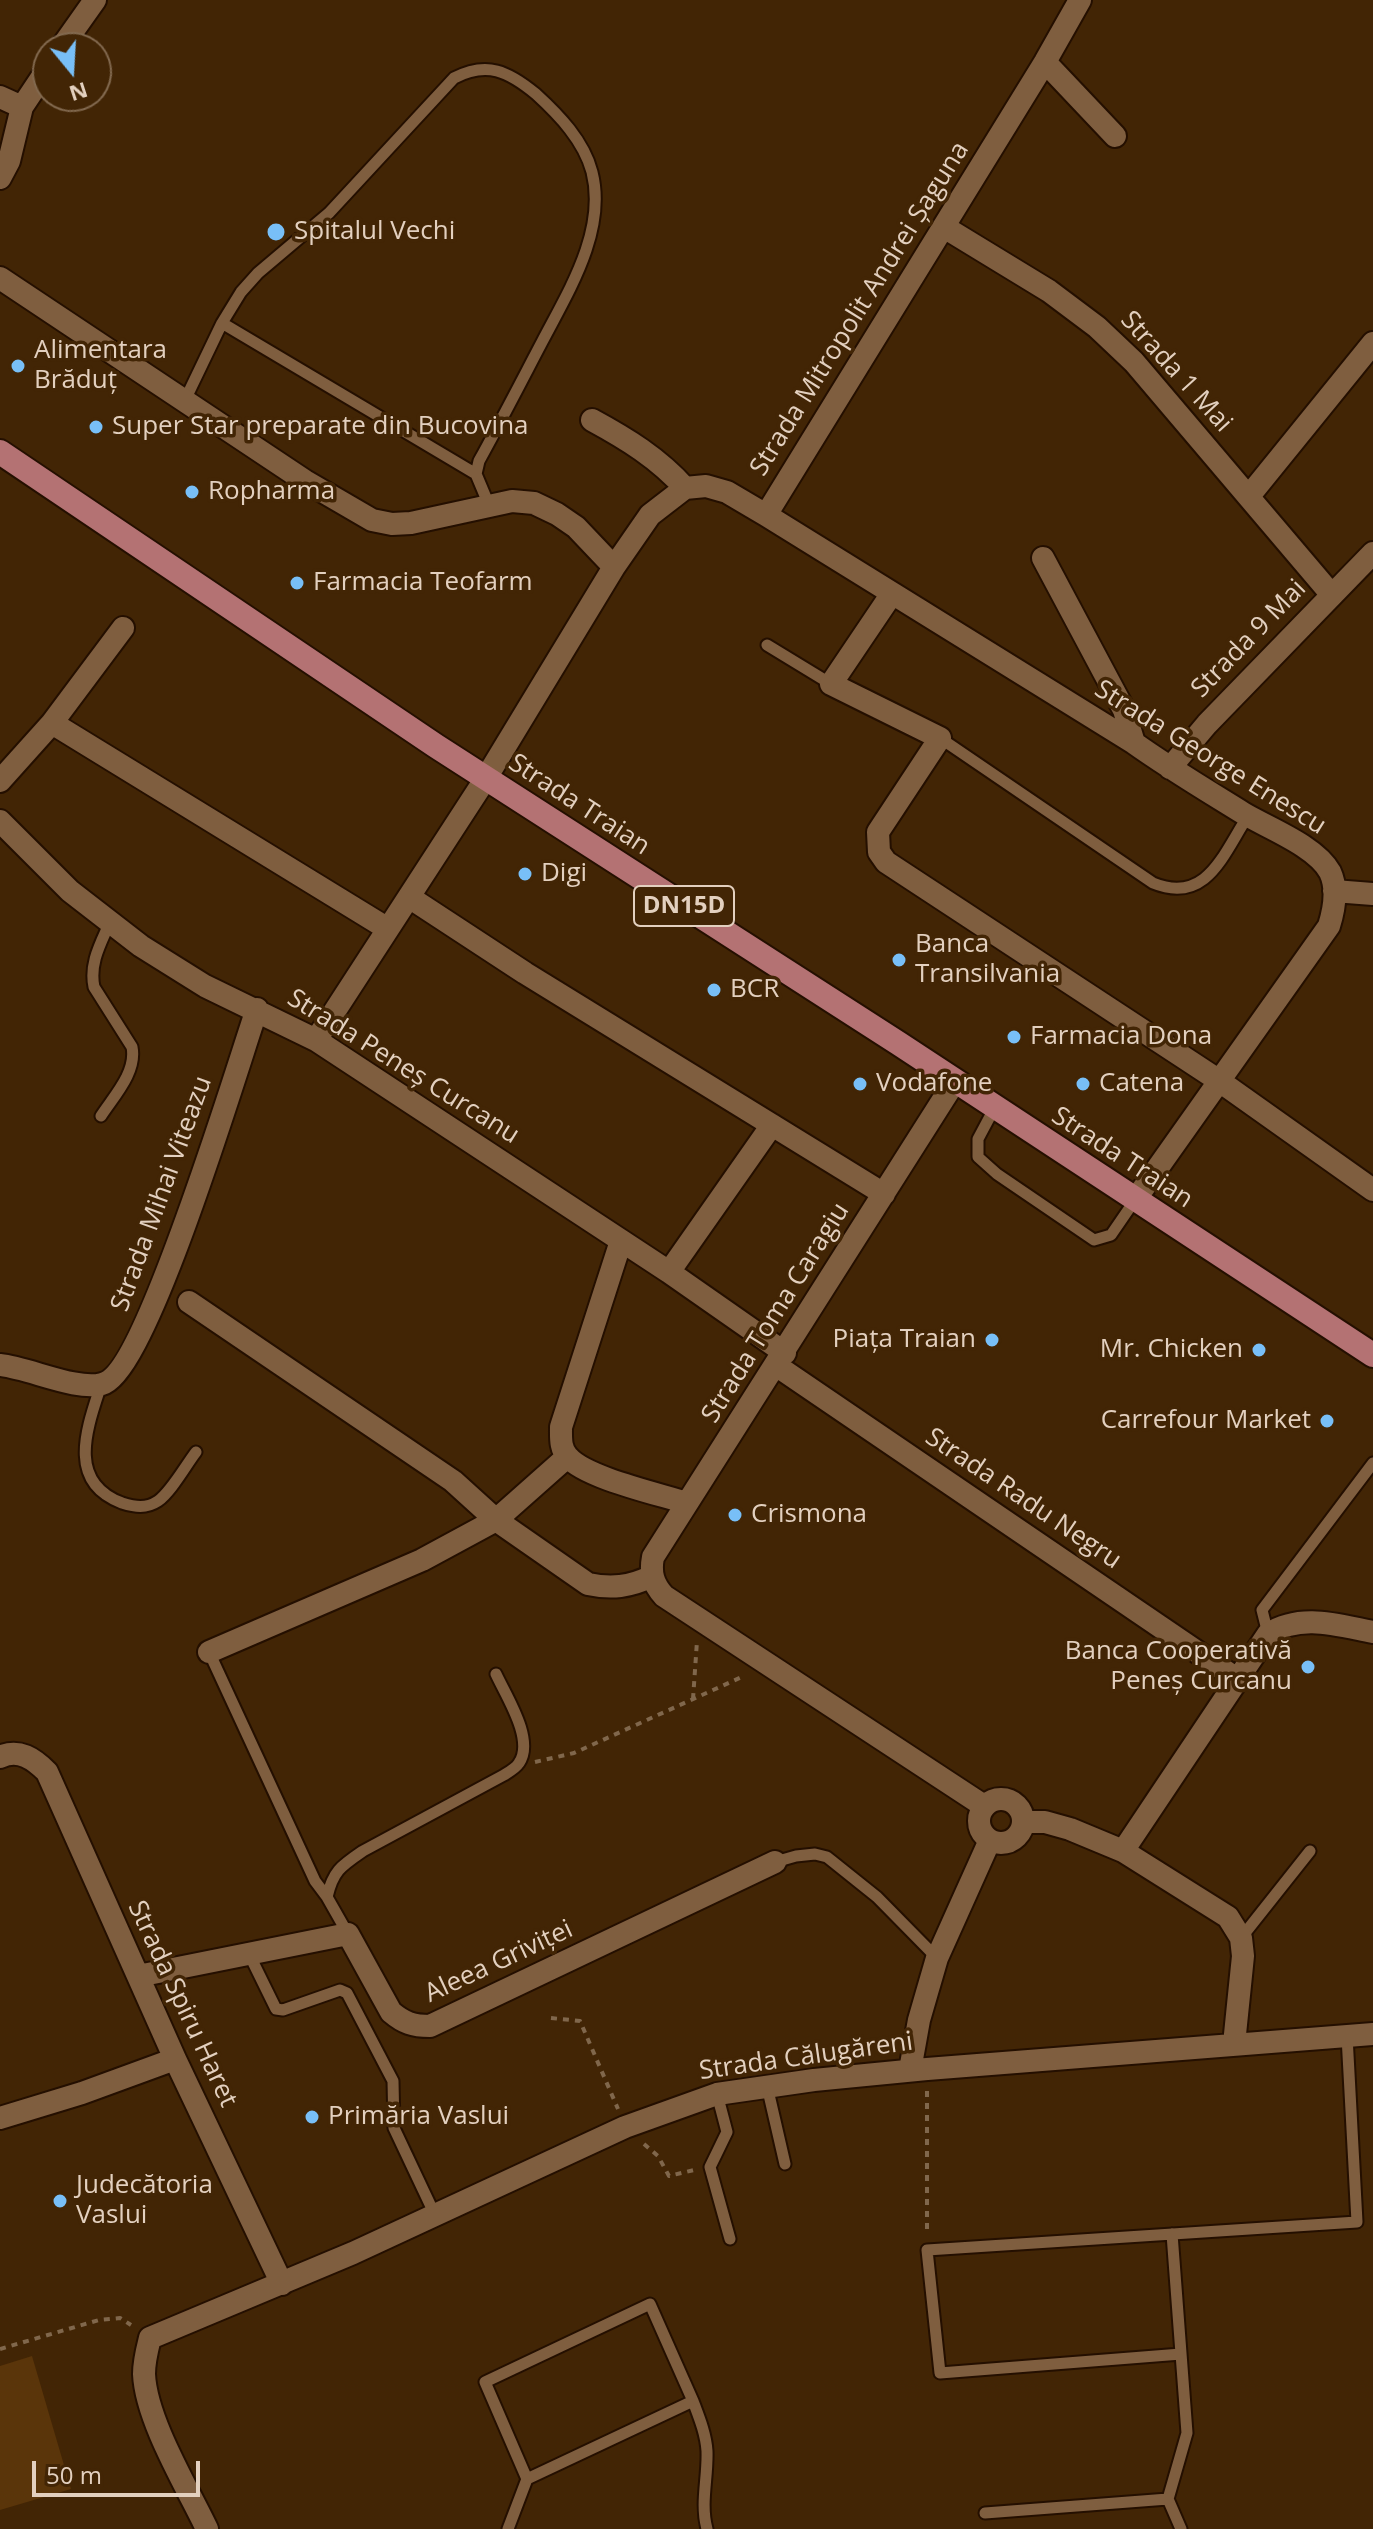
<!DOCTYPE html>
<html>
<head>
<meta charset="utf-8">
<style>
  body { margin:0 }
  #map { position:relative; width:1373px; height:2529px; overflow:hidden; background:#422505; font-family:"Open Sans",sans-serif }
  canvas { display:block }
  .north { position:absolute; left:32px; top:32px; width:80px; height:80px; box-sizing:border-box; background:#422505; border:2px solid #82694f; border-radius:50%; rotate:162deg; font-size:22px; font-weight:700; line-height:32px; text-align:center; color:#e3d0bf }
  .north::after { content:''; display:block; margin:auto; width:28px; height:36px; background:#78bff7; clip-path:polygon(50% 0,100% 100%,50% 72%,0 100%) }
  .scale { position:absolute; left:32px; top:2461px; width:168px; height:36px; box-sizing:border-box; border:4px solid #e3d0bf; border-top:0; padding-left:10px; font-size:24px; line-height:28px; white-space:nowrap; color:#e3d0bf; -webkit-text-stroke:6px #422505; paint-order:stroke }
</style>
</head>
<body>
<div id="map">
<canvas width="1373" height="2529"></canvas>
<div class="north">N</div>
<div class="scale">50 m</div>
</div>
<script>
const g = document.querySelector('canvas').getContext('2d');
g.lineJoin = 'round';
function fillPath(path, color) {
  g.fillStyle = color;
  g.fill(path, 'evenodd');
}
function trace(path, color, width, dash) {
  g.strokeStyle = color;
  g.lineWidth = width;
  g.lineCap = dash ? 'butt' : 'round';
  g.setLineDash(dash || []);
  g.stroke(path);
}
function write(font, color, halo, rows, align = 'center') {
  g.font = font + ' "Open Sans",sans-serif';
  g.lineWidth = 7;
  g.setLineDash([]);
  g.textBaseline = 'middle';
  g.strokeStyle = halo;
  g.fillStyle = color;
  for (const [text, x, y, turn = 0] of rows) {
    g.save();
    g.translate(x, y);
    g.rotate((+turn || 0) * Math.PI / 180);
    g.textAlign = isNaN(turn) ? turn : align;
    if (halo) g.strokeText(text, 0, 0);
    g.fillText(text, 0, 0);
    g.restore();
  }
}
const green = new Path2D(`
  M32,2356L71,2489L0,2510V2366Z`);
const path = new Path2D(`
  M693,1699L697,1641
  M535,1762L574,1753L744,1676
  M551,2018L580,2021L618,2109
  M927,2091V2234
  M644,2144L658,2156L669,2176L694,2170
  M0,2349L99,2320L120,2318L131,2325`);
const lane = new Path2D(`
  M222,323L476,474
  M185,400L222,323L241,292L258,273L329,213L454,78C487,61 508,71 536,94C559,115 584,141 592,172C607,231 568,292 542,342C521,382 501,421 479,461L476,474L489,505
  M767,645L831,684
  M940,738L1153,883C1207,905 1223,854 1248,816
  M995,1107L978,1139V1157L997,1174L1094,1240L1111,1235L1135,1200
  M101,1116C114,1096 137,1072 132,1047L94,987C89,963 101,943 110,922
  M101,1385C87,1428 66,1482 122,1503C135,1507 146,1509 158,1501C171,1492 186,1465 196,1452
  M1268,1634L1262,1610L1373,1463
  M209,1652L315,1881L327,1897
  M775,1862L796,1856L815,1854L827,1857L877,1897L937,1958
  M348,1934L327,1897C333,1871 341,1866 363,1851L504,1775C509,1772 516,1768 519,1763C535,1740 506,1696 496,1674
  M1241,1938L1310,1851
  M249,1954L276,2009L283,2010L340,1990L347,1993L393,2081L394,2128L435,2215
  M767,2086L785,2164
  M717,2094L727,2132L710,2167L730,2239
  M1172,2234L1187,2433L1168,2499L1181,2529
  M1181,2354L940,2373L927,2250L1357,2222L1347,2036
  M693,2401C699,2417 706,2434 707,2451C708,2478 700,2503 707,2529
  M985,2513L1168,2499
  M508,2529L527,2479L485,2382L650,2304L693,2401L527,2479`);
const street = new Path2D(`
  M61,48L95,0
  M1045,62L1115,136
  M0,97L22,107
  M0,178L9,161L22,107L48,68
  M944,227L1049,291L1097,327L1134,362L1331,594
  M0,278L305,481L372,520L392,524L411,523L512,501L534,503L557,514L576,527L614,567
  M592,420C627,439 658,458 685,488
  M1249,496L1373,343
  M766,515L1045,62L1080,0
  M1043,558L1124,710L1134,743
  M891,595L831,684L940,738L878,832L879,852L886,862L1218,1080L1373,1190
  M52,723L388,929
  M1170,768L1207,724L1373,553
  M0,781L52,723L123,628
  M0,821L70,891L141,946L205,986L316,1040L669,1272L785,1353
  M1334,891L1373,894
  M409,897L525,973L884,1194
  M316,1040L486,778L614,567L650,515L685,488L706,486L727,492L766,515L1134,743C1169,768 1206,790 1243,813C1268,828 1316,846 1330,872C1338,889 1334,910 1329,926L1135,1200
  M955,1081L653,1557C650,1573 653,1584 664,1596L984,1806
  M621,1241L561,1427C561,1438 560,1449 568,1457C586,1478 659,1494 687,1503
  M669,1272L772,1125
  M189,1302L453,1481L496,1520L588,1584C611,1589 630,1587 652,1576
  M0,1365C29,1368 77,1391 102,1384C146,1374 238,1064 257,1009
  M777,1366L1237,1679
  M209,1652L422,1560L496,1520L567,1457
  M0,1757C19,1748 34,1759 47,1772L175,2059L282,2284
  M979 1821a22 22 0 1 1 44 0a22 22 0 1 1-44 0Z
  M1024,1822H1045L1070,1829L1123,1851L1228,1917L1241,1938L1243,1956L1234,2044
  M1123,1851L1268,1634C1301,1613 1337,1625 1373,1632
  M138,1976L348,1934L391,2012C404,2023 413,2026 430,2026L775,1862
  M910,2070L919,2020L937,1958L990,1840
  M0,2118L82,2093L175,2059
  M207,2529C187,2487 146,2420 144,2374C144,2361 147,2350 150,2338L353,2253L625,2127L717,2094L814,2080L927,2069L1373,2034`);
const primary = new Path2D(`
  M0,452L436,746L898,1043L1373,1355`);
const markers = [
  [276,232,10,"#78bff7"],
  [18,366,8,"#78bff7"],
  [96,427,8,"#78bff7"],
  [192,492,8,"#78bff7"],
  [297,583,8,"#78bff7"],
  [525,874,8,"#78bff7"],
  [899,960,8,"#78bff7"],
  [714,990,8,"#78bff7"],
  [1014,1037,8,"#78bff7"],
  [860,1084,8,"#78bff7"],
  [1083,1084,8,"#78bff7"],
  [992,1340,8,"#78bff7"],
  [1259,1350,8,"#78bff7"],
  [1327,1421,8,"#78bff7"],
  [735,1515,8,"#78bff7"],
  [1308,1667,8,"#78bff7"],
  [312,2117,8,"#78bff7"],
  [60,2201,8,"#78bff7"]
];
const shields = [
  [684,906,100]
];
const shieldNames = [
  ["DN15D",684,906]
];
const poiNames = [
  ["Spitalul Vechi",294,232],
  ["Alimentara",34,351],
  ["Brăduț",34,381],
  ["Super Star preparate din Bucovina",112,427],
  ["Ropharma",208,492],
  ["Farmacia Teofarm",313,583],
  ["Digi",541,874],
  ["Banca",915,945],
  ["Transilvania",915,975],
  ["BCR",730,990],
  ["Farmacia Dona",1030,1037],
  ["Vodafone",876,1084],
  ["Catena",1099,1084],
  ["Piața Traian",976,1340,"right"],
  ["Mr. Chicken",1243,1350,"right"],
  ["Carrefour Market",1311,1421,"right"],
  ["Crismona",751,1515],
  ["Banca Cooperativă",1292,1652,"right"],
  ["Peneș Curcanu",1292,1682,"right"],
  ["Primăria Vaslui",328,2117],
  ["Judecătoria",76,2186],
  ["Vaslui",76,2216]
];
const streetNames = [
  ["Strada Mitropolit Andrei Șaguna",860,309,-58],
  ["Strada 1 Mai",1176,372,48],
  ["Strada 9 Mai",1249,639,-46],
  ["Strada George Enescu",1210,758,32],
  ["Strada Traian",579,805,33],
  ["Strada Peneș Curcanu",403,1067,32],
  ["Strada Traian",1122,1158,33],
  ["Strada Mihai Viteazu",162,1194,-70],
  ["Strada Toma Caragiu",776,1313,-58],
  ["Strada Radu Negru",1023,1499,34],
  ["Aleea Griviței",499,1962,-25],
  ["Strada Spiru Haret",182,2004,65],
  ["Strada Călugăreni",806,2057,-8]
];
fillPath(green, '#5a350a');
trace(lane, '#240f00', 15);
trace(street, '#240f00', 26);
trace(primary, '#240f00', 28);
trace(path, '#80674c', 4, [6, 6]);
trace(lane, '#7f5e3f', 11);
trace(street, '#7f5e3f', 22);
trace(primary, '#b47273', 24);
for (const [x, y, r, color] of markers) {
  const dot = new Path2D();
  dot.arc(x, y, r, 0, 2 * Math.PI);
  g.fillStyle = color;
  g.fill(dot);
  trace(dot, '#422505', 3);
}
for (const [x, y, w] of shields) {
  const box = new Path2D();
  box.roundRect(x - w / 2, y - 20, w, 40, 6);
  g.fillStyle = '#422505';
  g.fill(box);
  trace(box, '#e3d0bf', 2);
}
write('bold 24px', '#e3d0bf', null, shieldNames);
write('26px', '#e3d0bf', '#422505', poiNames, 'left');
write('26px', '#e3d0bf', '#422505', streetNames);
</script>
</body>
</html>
